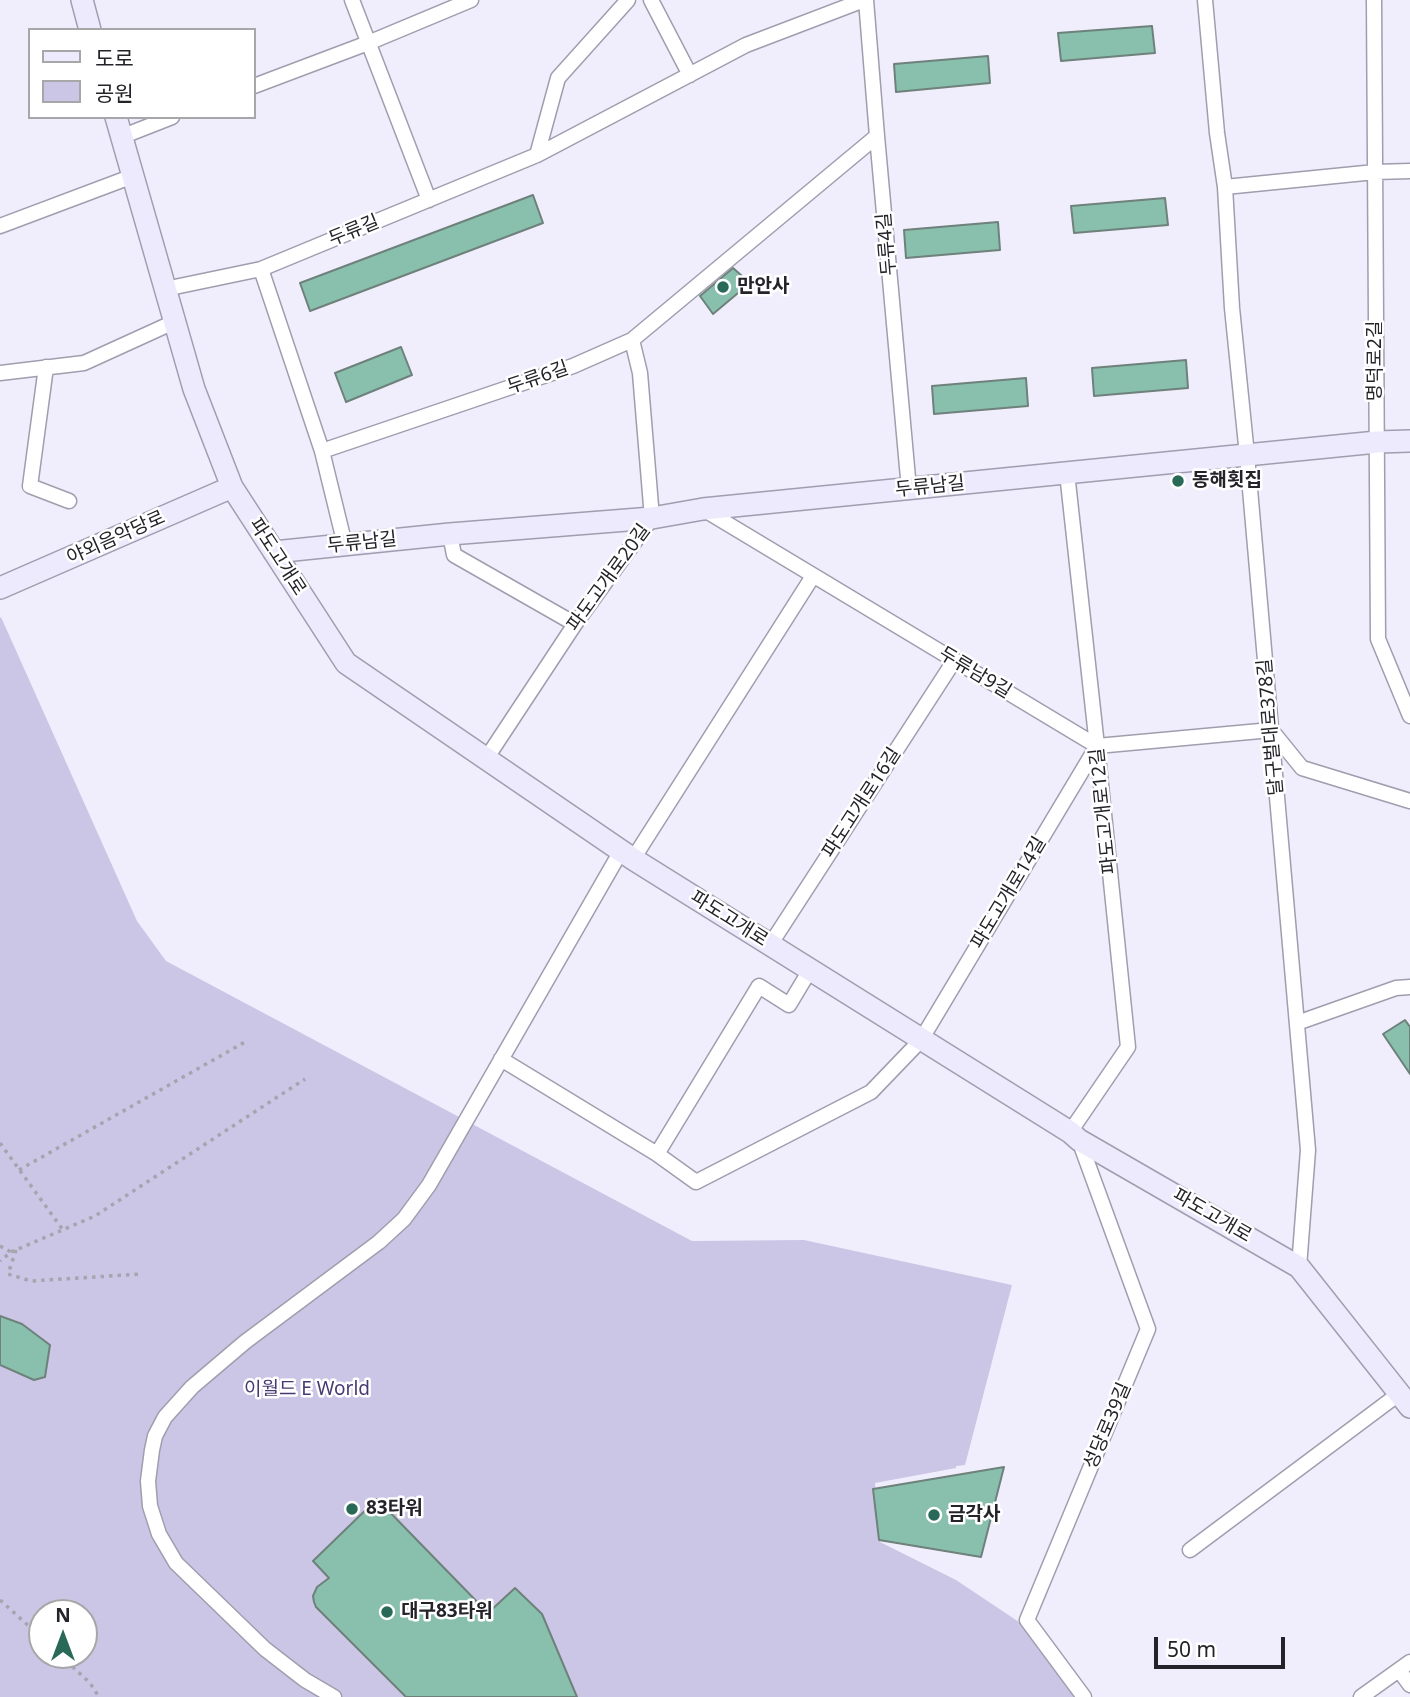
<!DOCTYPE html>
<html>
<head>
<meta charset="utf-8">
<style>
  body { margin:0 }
  #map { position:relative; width:1410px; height:1697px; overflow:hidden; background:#f0eefd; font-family:"Noto Sans","Noto Sans KR",sans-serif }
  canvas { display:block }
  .legend { position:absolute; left:28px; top:28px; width:228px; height:91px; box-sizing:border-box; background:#fff; border:2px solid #a7a7a9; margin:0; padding:9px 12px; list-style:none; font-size:21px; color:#242329 }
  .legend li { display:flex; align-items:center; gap:14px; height:35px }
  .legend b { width:35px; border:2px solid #a7a7a9 }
  .north { position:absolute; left:28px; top:1599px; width:70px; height:70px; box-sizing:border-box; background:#fff; border:2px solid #a7a7a9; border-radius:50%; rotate:0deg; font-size:19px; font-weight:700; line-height:28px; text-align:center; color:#242329 }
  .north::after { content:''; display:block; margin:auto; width:24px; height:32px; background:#286957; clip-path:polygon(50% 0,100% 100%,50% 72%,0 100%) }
  .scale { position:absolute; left:1154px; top:1637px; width:131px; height:32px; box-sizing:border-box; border:4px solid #242329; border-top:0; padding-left:9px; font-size:21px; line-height:24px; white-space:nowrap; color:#242329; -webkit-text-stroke:5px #fff; paint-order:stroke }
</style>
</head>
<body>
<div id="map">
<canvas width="1410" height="1697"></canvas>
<ul class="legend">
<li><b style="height:9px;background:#eeeafe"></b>도로</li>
<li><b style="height:19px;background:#cbc6e6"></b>공원</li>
</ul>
<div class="north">N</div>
<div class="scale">50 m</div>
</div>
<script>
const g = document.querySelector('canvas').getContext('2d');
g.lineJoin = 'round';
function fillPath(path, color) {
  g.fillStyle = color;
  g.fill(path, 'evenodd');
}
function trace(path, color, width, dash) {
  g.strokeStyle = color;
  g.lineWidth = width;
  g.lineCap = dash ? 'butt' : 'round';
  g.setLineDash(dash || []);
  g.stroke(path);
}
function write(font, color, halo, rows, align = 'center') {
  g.font = font + ' "Noto Sans","Noto Sans KR",sans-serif';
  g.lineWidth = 5;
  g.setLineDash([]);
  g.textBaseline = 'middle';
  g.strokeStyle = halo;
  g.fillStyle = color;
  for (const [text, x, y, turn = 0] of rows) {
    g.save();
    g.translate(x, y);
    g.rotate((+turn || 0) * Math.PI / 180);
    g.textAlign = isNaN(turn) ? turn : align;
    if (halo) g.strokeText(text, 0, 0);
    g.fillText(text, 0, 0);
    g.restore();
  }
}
const green = new Path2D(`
  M1,617L137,921L166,961L692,1241L804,1240L1012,1285L965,1465L956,1466V1468L875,1483L880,1542L956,1580L1019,1622L1074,1697H0V618ZM42,1613H84V1655H42Z`);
const building = new Path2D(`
  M1152,26L1155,53L1061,61L1058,33Z
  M988,56L990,83L896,92L894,64Z
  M533,195L543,223L310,311L300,283Z
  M1165,198L1168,225L1074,233L1071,206Z
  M998,222L1000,250L906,258L904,230Z
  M733,268L750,283L713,314L700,296Z
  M401,347L412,375L346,402L335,373Z
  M1186,360L1188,388L1094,396L1092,368Z
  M1026,378L1028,406L934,414L932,386Z
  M1405,1020L1410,1027V1074L1383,1034Z
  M0,1316L22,1324L50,1345L45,1377L34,1380L0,1365Z
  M1004,1467L981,1557L879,1540L873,1489Z
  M377,1499L488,1613L515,1588L542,1614L577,1697H406L316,1607L314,1602L313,1596L317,1587L329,1578L313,1561Z`);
const path = new Path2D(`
  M0,1143L63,1230
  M19,1170L245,1042
  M0,1246L11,1252L0,1261
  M16,1250L8,1274L31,1281L142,1274
  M11,1252L95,1216L305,1079
  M0,1600L42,1638
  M60,1655L90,1683L99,1697`);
const street = new Path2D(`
  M352,0L429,200
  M651,0L690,75
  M866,0L877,136L909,489
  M1205,0L1217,133L1225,187L1232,308L1247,455L1308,1150L1299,1267
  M1374,0L1378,639L1410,716
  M254,86L368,43L471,0
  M121,137L172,117
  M537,155L558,78L628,0
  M1225,187L1375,172L1410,171
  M0,226L133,176
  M261,269L322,451L573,366L632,340L877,136
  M165,289L261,269L537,155L746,45L864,0
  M46,367L30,486L69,501
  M0,373L84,363L174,322
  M322,451L345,545
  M1067,473L1097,746L1128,1047L1070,1132
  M703,509L1097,746L1271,730
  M450,534L454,555L575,624
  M1272,731L1302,768L1410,801
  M486,759L575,624L652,518L640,373L632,340
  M633,859L813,576
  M770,945L954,661
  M1297,1023L1396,988L1410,987
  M501,1059L657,1154L759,986L789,1005L810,970
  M1079,1140L1148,1329L1027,1620L1084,1697
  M657,1154L696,1182L871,1092L921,1040L1097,746
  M1190,1550L1400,1393
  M1399,1670L1410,1685
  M334,1697L305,1680L265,1649L176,1563L159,1534L150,1506L148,1481L152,1450L155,1436L165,1417L192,1387L245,1342L379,1242L404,1219L429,1185L621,851
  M1361,1697L1410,1662`);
const secondary = new Path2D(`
  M82,0L90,30
  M116,117L194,389L232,487L346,663L633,859L1070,1132L1079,1140L1299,1267L1410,1407
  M274,552L450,534L652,518L703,509L1377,442L1410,441
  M0,588L232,487`);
const markers = [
  [723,287,7,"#286957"],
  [1178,481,7,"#286957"],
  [352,1509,7,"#286957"],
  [934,1515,7,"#286957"],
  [387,1612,7,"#286957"]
];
const streetNames = [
  ["두류길",354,231,-22],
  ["두류4길",887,244,-95],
  ["명덕로2길",1376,361,-90],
  ["두류6길",538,378,-19],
  ["두류남길",930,487,-6],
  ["야외음악당로",116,538,-24],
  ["두류남길",362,543,-6],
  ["파도고개로",277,557,57],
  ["파도고개로20길",609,578,-54],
  ["두류남9길",975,673,31],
  ["달구벌대로378길",1271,727,-95],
  ["파도고개로16길",862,803,-57],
  ["파도고개로12길",1104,811,-96],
  ["파도고개로14길",1009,893,-59],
  ["파도고개로",729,919,32],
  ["파도고개로",1212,1216,30],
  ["성당로39길",1108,1426,-67]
];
const poiNames = [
  ["만안사",737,287],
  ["동해횟집",1192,481],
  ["83타워",366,1509],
  ["금각사",948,1515],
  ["대구83타워",401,1612]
];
const parkNames = [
  ["이월드 E World",307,1390]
];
fillPath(green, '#cbc6e6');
fillPath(building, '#89bfad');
trace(building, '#6e817a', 2);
trace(street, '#a09dae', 17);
trace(secondary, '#a09dae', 24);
trace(path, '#a5a4af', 3.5, [3.5, 5]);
trace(street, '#fff', 14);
trace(secondary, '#eeeafe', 21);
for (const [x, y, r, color] of markers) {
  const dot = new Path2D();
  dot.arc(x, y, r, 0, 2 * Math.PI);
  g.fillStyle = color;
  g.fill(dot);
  trace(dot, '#fff', 2.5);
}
write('19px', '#242329', '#fff', streetNames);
write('bold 19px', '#242329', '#fff', poiNames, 'left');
write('19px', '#483a71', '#fff', parkNames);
</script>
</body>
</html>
